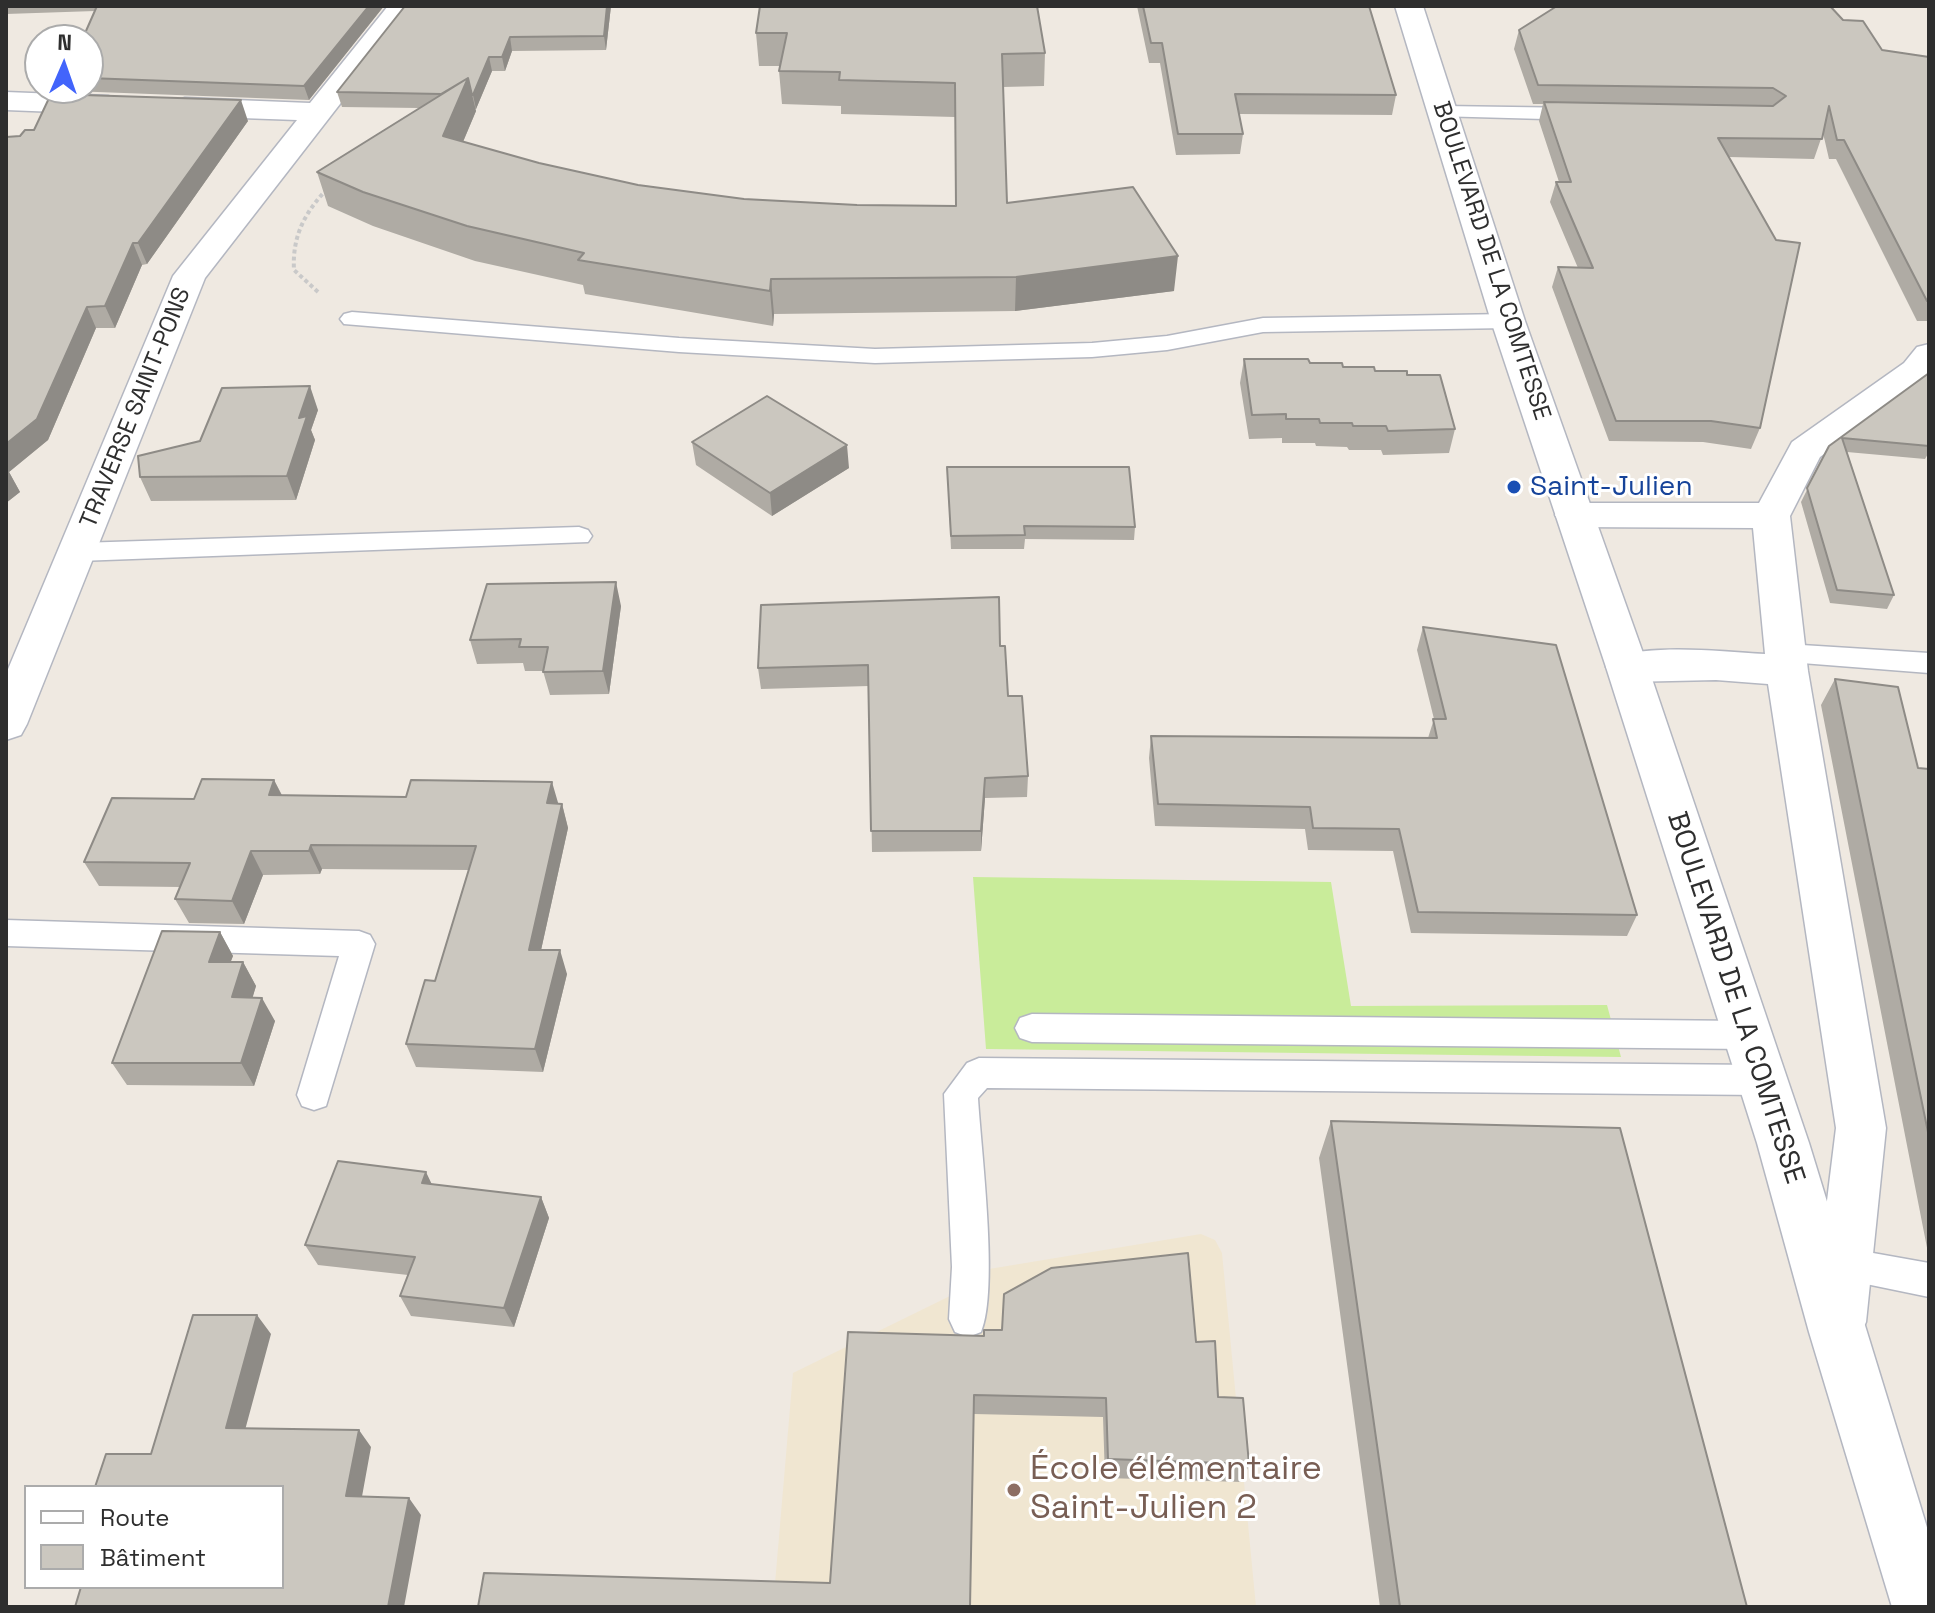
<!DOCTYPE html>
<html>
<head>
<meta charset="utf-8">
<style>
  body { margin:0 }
  #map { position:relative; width:1935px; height:1613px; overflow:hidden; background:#efe9e1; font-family:"Space Grotesk",sans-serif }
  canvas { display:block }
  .frame { position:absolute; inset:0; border:8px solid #2e2e2e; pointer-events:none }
  .legend { position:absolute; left:24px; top:1485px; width:260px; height:104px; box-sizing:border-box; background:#fff; border:2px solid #ababab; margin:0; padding:10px 14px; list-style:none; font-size:24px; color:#2e2e2e }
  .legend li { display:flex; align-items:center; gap:16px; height:40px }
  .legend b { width:40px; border:2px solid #ababab }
  .north { position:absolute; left:24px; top:24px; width:80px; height:80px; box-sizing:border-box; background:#fff; border:2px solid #ababab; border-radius:50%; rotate:2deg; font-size:22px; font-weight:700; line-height:32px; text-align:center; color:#2e2e2e }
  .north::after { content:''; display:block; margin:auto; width:28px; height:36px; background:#4264fb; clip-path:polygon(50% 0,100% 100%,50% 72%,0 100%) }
</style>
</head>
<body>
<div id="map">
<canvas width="1935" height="1613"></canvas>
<div class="frame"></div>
<ul class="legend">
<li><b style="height:10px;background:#fff"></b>Route</li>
<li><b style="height:22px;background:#cbc7bf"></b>Bâtiment</li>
</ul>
<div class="north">N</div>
</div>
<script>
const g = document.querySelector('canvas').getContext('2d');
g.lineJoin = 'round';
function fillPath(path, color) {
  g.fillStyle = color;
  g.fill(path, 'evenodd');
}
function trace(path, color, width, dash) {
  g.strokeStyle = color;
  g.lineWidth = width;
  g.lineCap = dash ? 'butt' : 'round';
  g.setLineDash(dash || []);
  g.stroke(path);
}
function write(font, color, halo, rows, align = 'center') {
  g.font = font + ' "Space Grotesk",sans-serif';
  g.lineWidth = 6;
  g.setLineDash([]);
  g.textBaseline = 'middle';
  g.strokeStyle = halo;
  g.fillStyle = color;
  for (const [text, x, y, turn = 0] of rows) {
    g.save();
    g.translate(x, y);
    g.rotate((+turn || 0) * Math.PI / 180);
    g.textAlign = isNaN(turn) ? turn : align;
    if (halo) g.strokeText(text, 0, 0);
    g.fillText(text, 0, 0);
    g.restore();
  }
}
const education = new Path2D(`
  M1201,1234L1215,1240L1222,1253L1256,1607H773L793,1373L950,1296V1267L989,1269Z`);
const pitch = new Path2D(`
  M973,877L1331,882L1351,1006L1607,1005L1621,1057L986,1049Z`);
const path = new Path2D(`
  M318,292L294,270C292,236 305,212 328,188`);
const service = new Path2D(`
  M1443,106L1581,108L1591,114L1581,120L1436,116L1433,112Z
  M352,312L679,338L875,349L1092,343L1167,336L1263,318L1508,314L1516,316L1520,321L1516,326L1508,328L1263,332L1167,350L1092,357L875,363L679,352L344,324L340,319L344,314Z
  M579,527L588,530L592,536L588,542L79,561L70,558L66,552L70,546L79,543Z
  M1786,644L1929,653V673L1776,661L1772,654L1776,647Z
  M6,920L359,931L370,935L375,944L326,1106L314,1110L302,1106L297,1095L339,956L6,946Z
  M1032,1014L1748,1021L1760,1025L1765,1035L1760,1045L1748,1049L1032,1042L1020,1038L1015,1028L1020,1018Z
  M979,1058L1762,1065L1774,1070L1779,1080L1774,1090L1762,1095L987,1088L978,1098C981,1150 999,1290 981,1332L968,1337L955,1332L949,1319L952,1267L944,1094L967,1063Z
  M1845,1248L1929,1263V1297L1832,1277L1827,1265L1832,1253Z`);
const minor = new Path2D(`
  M388,6H416L205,278L27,724L21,735L6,740V674L173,276L297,120L185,116L175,113L170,107L175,101L185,98L310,103Z
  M6,92L108,96L118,99L123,105L118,111L108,114L6,110Z
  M1929,344L1928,377L1820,457L1790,516L1808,671L1886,1128L1866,1322L1858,1340L1839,1348L1820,1340L1812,1322L1836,1128L1768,684L1716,680L1627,682L1612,677L1606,667L1612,657C1656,644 1719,651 1765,654L1753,528L1574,527L1561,524L1555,515L1561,506L1574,503H1759L1792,442L1904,363L1917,347Z`);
const tertiary = new Path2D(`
  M1395,6H1423L1525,321L1648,667L1809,1143L1929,1534V1607H1892L1809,1332L1757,1143L1606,667L1491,321Z`);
const wall = new Path2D(`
  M6,6H384L309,100L71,91L69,88H88V40L95,11L6,14Z
  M405,6H611L606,50L512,51L505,71H492L476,109H475L476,111L463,142L539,163L638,185L744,199L857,205L956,206L955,117L841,114V106L782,104L779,71L781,66H759L756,33L760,6L1045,53L1044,86L1003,87L1007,203L1174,291L1015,311L774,314L773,326L585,294L583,285L475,261L373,226L328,206L317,172L419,108L342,107L337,92Z
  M1137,6H1369L1396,95L1392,115L1239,114L1243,134L1240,154L1176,155L1160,63H1149Z
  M1843,20L1882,50L1929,57V321H1917L1836,159H1829L1823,133L1814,159L1729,157L1760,428L1751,449L1703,442L1609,441L1552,287L1558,267L1578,268L1550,202L1556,182H1559L1539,121L1543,104H1533L1514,49L1519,30Z
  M248,121L147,264L142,265L115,328H96L48,440L9,472L20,492L6,503V137Z
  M1244,359L1310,363L1407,375L1455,429L1449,453L1383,455L1381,450H1349L1347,447L1316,446L1315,443H1282V438L1249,439L1240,383Z
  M1929,373V452L1925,459L1847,452L1894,595L1887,609L1830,603L1801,502L1829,446Z
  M318,410L311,430L315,440L296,500L151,501L140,477L200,441Z
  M692,442L849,468L772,516L696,465Z
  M947,467L1135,527L1134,540L1025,539L1024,549H951Z
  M621,606L609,694L550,695L543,671H525L523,663L477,664L470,640Z
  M1423,627L1637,915L1627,936L1411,933L1393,851L1308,850L1305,829L1155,826L1149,758L1151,736L1428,738L1434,719L1417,650Z
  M1000,646L1008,696L1028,776L1027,797L985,798L981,851L872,852L869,686L761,689L758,668Z
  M1835,679L1918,768L1929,769V1258L1821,705Z
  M274,780L282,795L562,804L568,828L541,950L567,974L543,1072L416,1067L406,1044L435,981L469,870L322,869L320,874L263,875L244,924L189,923L175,899L180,887L99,886L84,862L194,799Z
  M220,932L233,956L230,962H243L256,986L252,998L275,1021L254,1086L127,1085L112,1063Z
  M1331,1121L1747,1607H1380L1319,1158Z
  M432,1184L541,1197L549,1218L514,1327L411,1316L400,1296L408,1275L318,1265L305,1245Z
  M848,1332L1196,1342L1218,1397L1249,1464L1243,1482L1105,1478L1103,1417L974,1414L830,1583Z`);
const shadedWall = new Path2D(`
  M369,6H384L309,100L304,86Z
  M607,6H611L606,50L604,36Z
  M510,37L512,51L505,71L502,57Z
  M489,57L492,71L476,109L473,95Z
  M468,78L476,111L451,170L443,136Z
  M241,100L248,121L147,264L138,243Z
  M133,243L142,265L115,328L105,306Z
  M1178,256L1174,291L1015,311L1016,277Z
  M771,279L774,314L773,326L770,291Z
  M87,307L96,328L48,440L9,472L20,492L6,503V444Z
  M310,386L318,410L311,430L315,440L296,500L287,476L299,418Z
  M847,445L849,468L772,516L770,493Z
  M616,582L621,606L609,694L603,671Z
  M985,778V798L981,851V831Z
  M274,780L286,804L269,795Z
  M552,782L559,806L547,803Z
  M562,804L568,828L536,973L529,950Z
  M311,845L322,869L320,874L309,851Z
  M251,851L263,875L244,924L232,901Z
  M220,932L233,956L222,985L209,962Z
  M560,950L567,974L543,1072L535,1049Z
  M243,962L256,986L246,1020L232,997Z
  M262,998L275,1021L254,1086L241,1063Z
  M426,1172L436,1193L422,1183Z
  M541,1197L549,1218L514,1327L504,1308Z
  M257,1315L271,1334L241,1445L226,1428Z
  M359,1430L371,1447L359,1513L346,1496Z
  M409,1498L421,1515L404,1607H388Z`);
const building = new Path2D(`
  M97,6H369L304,86L88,78V40H82Z
  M405,6H607L604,36L510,37L502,57H489L473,95H472L468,78L441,94L337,92Z
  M760,6H1037L1045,53L1002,54L1007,203L1133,187L1178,256L1016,277L771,279L770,291L578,260L584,253L467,226L363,192L317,172L468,78L443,136L539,163L638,185L744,199L857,205L956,206L955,83L839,80L840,72L779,71L787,33H756Z
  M1143,6H1369L1396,95L1235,94L1243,134H1178L1162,43H1151Z
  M1557,6H1830L1843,20L1863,21L1882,50L1929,57V301H1927L1844,140H1837L1829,106L1822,139L1718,138L1776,240L1800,243L1760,428L1711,421H1616L1558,267L1593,268L1556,182H1571L1544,102L1773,106L1786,96L1773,88L1538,85L1519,30Z
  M51,94L241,100L138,243H133L105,306L87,307L37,419L6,444V137L20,136L25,130H34Z
  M1244,359H1308L1310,363H1342L1343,367H1374L1375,371H1407V375H1440L1455,429L1388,431L1386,426H1353L1352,423H1320L1319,419H1286V414L1252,415Z
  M1929,373V446L1842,438L1894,595L1837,590L1807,488L1829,446Z
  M310,386L299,418L307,416L287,476L140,477L138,456L200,441L222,388Z
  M767,396L847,445L770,493L692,442Z
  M947,467H1129L1135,527L1024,526L1025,535L951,536Z
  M616,582L603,671L543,672L548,647H519L521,639L470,640L487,584Z
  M999,597L1000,646H1005L1008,696H1022L1028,776L985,778L981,831H871L868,665L758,668L761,605Z
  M1423,627L1556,645L1637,915L1418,912L1399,829L1313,828L1310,807L1158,804L1151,736L1437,738L1433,719H1446Z
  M1835,679L1898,687L1918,768L1929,769V1137Z
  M202,779L274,780L269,795L406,797L411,780L552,782L547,803L562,804L529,950H560L535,1049L406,1044L425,980L435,981L476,846L311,845L309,851H251L232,901L175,899L190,863L84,862L112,798L194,799Z
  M162,931L220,932L209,962H243L232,997L262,998L241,1063H112Z
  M1331,1121L1620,1128L1747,1607H1400Z
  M338,1161L426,1172L422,1183L541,1197L504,1308L400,1296L415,1257L305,1245Z
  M1188,1253L1196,1342L1215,1341L1218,1397L1243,1398L1249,1464L1108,1459L1106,1398L974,1395L970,1607H478L484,1573L830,1583L848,1332L984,1336V1330H1002L1004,1294L1051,1268Z
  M193,1315H257L226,1428L359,1430L346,1496L409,1498L388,1607H75L81,1587H282V1487H95L106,1454H151Z
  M1260,1606V1607H1205Z`);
const markers = [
  [1514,487,8,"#1a4fb4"],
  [1014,1490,8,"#8d6e63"]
];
const farStreetnames = [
  ["BOULEVARD DE LA COMTESSE",1491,261,72],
  ["TRAVERSE SAINT-PONS",136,408,-68]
];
const transitNames = [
  ["Saint-Julien",1530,487]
];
const streetNames = [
  ["BOULEVARD DE LA COMTESSE",1735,998,72]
];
const nearEducationnames = [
  ["École élémentaire",1030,1470],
  ["Saint-Julien 2",1030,1509]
];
fillPath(education, '#f0e6d1');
fillPath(pitch, '#c9ec9a');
trace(service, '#b4b7c1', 3);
trace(minor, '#b4b7c1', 3);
trace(tertiary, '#b4b7c1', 3);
trace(path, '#c9c9c9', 4, [4, 3]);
fillPath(service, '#fff');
fillPath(minor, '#fff');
fillPath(tertiary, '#fff');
fillPath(wall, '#afaba4');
fillPath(shadedWall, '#8e8b86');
fillPath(building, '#cbc7bf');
trace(building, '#8e8b86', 2);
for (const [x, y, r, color] of markers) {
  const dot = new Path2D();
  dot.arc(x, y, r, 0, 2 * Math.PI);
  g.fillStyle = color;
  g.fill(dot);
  trace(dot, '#fff', 3);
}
write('24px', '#2e2e2e', '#fff', farStreetnames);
write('28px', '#164399', '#fff', transitNames, 'left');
write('28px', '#2e2e2e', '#fff', streetNames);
write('34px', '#785e54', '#fff', nearEducationnames, 'left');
</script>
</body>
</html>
